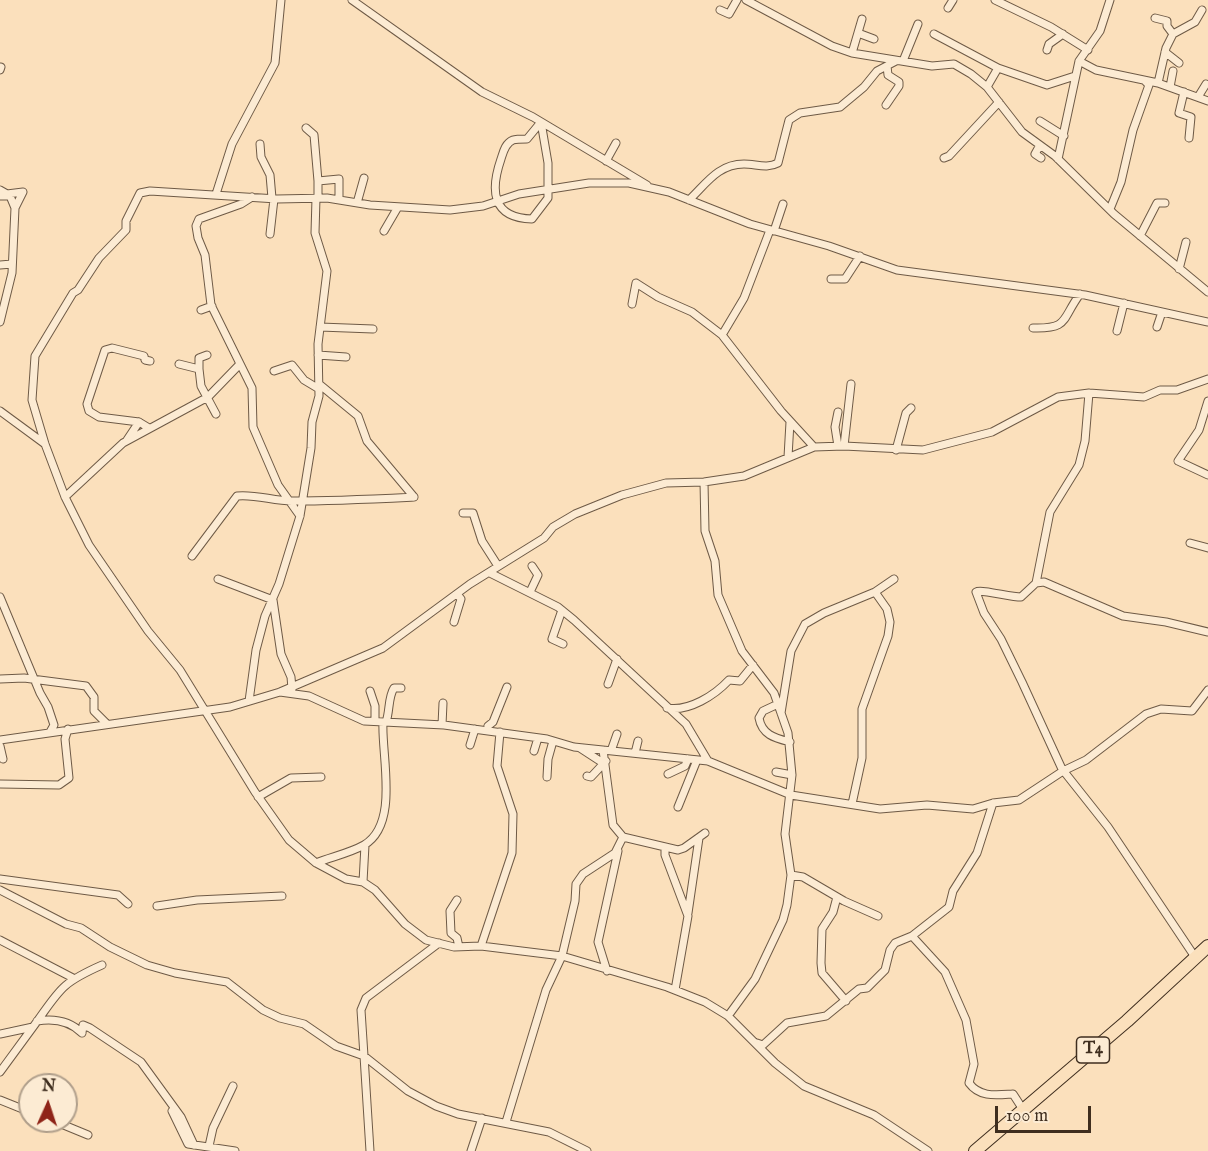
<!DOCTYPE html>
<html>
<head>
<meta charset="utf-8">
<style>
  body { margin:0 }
  #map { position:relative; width:1208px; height:1151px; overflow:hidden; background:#fbe0bc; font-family:"IM FELL English",serif }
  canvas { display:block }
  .north { position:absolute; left:18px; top:1073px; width:60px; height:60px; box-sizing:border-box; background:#fcebd3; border:2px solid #b09f8b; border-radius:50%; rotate:3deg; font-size:16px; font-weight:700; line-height:24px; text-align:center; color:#3f2e1f }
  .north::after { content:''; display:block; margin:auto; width:21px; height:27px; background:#8f2418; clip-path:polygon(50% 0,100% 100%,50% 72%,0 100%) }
  .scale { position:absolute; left:995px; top:1106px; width:96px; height:27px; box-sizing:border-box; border:3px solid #3f2e1f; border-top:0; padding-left:8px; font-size:18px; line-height:21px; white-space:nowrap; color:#3f2e1f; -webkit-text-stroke:4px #fcebd3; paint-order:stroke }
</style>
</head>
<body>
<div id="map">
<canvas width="1208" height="1151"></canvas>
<div class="north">N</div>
<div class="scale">100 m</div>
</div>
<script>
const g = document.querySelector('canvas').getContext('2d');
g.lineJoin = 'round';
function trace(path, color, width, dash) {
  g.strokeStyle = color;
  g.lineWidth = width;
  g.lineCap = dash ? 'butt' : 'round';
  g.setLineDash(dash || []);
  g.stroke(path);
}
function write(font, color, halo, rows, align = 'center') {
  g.font = font + ' "IM FELL English",serif';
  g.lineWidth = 4.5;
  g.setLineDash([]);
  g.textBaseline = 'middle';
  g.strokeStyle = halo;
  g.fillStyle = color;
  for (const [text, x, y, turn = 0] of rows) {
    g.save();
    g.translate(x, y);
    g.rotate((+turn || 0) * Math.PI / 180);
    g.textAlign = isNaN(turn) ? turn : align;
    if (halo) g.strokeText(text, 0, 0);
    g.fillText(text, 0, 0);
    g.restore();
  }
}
const street = new Path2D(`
  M352,0L482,92L533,117L647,185
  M746,0L832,46L852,53L932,66L954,64L971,74L987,87L1022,132L1055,156L1114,214L1208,292
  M995,0L1051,27L1088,50
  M948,8L953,0
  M720,10L729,14L737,0
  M1155,18L1167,21V26L1173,34L1166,48L1158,83
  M858,33L874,39
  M934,34L998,68
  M1173,34L1195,22L1202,10
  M1047,50L1049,44L1063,34
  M1165,52L1179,63
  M852,53L862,19
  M903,61L918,24
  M1079,61L1096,70L1158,83L1208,101
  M0,70L1,67
  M987,87L998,68L1047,85L1075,76
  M1170,87L1173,71
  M1184,92L1179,113L1191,117L1189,138
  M1198,97L1206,84
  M886,105L899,86V82L888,75L887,66
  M1040,121L1064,136
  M541,122L548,163V198L532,219C492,218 490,191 501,159C503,153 505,143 513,140C516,139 523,139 527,139Z
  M306,128L314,135L318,181
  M260,144L261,157L270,175L272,198
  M1040,145L1035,154L1041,158
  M944,158L949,156L999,102
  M1058,159L1079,61L1100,31L1110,0
  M606,161L616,143
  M0,190L7,194L23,192L15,208
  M216,194L232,144L275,63L281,0
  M0,196H10L15,208L12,273L0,322
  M252,197L241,204L199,219L196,226L198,238L205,255L211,305L252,388L253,427L278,485L300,516
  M318,198V181L339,179V199
  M689,200C706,184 718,164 744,164C756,164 767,169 778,163L789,120L800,113L840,107L864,87L877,71L896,61
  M357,203L364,178
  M1110,209L1121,182L1133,130L1149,85L1145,81
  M384,231L398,207
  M774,231L783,204
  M270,234L274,199
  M1140,236L1157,203H1165
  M0,265L12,264
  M1179,269L1186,242
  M831,279H845L860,256
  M632,304L636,283L658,297L692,312L722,335L781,411L814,447
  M201,310L212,306
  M320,327L373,329
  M1157,327L1162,312
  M1033,328C1069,329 1061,320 1080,294
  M1117,331L1124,303
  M722,335L744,298L770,230
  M318,355L346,357
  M179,364L199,369L201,386L216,414
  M199,369V358L207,355
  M274,371L292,365L304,380L319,389
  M319,384L358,416L367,441L414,497
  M1208,401L1199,430L1178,461L1208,475
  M0,411L45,444
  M838,412L835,427L838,446
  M139,422L99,417L89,411L87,404L105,350L112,348L144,356L145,360L150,361
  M127,440L139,422L149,428
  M844,446L851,384
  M896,450L906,413L911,408
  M788,457L790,422
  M704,482L705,531L715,561L718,595L742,651L774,693L788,733L792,775L785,834L791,875L787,905L783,920L755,979L728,1016
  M65,497L123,443L208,397L240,364
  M463,513H473L482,541L498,566
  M1190,543L1208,548
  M192,556L237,496C256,494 273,501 292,501C333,501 373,499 414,497
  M490,573L558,607L574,620L686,724L708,761
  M218,579L273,600L281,654L291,677L292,689
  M1036,583L1050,512L1079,465L1085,441L1089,393
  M530,592L538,575L532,566
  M0,597L40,693L48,707L54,725L50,732
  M562,610L552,639L563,644
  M454,622L461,599L457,594
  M0,679L24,678L86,686L94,697V711L107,724
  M608,684L617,659
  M370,691L375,706V721
  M280,692L309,696L364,721L444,725L547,739L574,747L708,761L791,795L880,809L927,805L973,809L993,803L1019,800L1063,771L1086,760L1146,714L1161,709L1192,711L1208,690
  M249,701L256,650L265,616L279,584L300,516L311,448L312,422L319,396L318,344L327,271L315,233L316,198
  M778,704L763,711L759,718C762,735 775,738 790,742
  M667,708C689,712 715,695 729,680L740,681L753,665
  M781,713L791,651L805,624L824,613L875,592L894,579
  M386,722C390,711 388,697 394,688H401
  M442,725L443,703
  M488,726L493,722L507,687
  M0,740L230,707L280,692L383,648L470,584L544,538L553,527L575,514L622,495L666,483L704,482L744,476L814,447L844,446L923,450L992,432L1058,397L1089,393L1144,397L1160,390H1177L1208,379
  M470,745L475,729
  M0,746L3,759
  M580,748L603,763
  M534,751L538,738
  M611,751L617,734
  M635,753L638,741
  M776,772L792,775
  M668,774L685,766L688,759
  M587,776L591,777L606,761
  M547,777L548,759L553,741
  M0,784L59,785L69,778L65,739L68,729
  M258,797L291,778L321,777
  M852,804L862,758V709L888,636L890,622L887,609L875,592
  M678,807L697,760
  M623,837L678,850L684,848L705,833
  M665,847V855L688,916L675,990
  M316,863C331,857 350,853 364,845C400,824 381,755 383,722
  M791,875L803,877L844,901L878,916
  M0,879L118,895L128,904
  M363,882L365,845
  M0,890L66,924L81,928L110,947L147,965L175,973L227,982L263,1010L280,1018L304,1024L336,1046L364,1056L370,1151
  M837,897L833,912L822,929L821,963L822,973L846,1001
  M457,900L450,911L451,933L457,938L459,947
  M157,906L197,900L282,896
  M688,913L699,838
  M912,936L945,972L966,1020L974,1064L969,1083C980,1098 997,1095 1013,1094L1024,1111
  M0,940L73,978
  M439,943L366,998L361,1010L364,1056L408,1091L436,1106L458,1114L549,1132L587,1151
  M481,946L512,853L513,814L497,766L500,732
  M1195,957L1108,827L1062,769L1022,682L1001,639L984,613L976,592C981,589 1010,597 1021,597L1036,583L1044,582L1123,616L1166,622L1208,632
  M607,971L598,942L618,851
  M37,1021C55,1018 70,1021 82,1033
  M82,1033L83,1025L90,1028L141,1062L181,1117L194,1145
  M0,1034L33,1027C60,990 59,984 102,965
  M757,1043L763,1045L787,1023L826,1016L859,989L867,988L885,970L890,950L895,943L912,936L949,907L953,891L977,853L993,803
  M0,1072L33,1027
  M0,1100L30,1112
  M172,1111L188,1144L235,1151
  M54,1121L88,1135
  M506,1122L546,990L562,956L575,901L576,884L583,874L615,853L623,837L613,825L603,750
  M209,1146L213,1128L233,1086
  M471,1151L482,1118
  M928,1151L874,1115L804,1086L775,1063L728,1016L705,1002L667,987L562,956L481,946L454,947L426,940L405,924L375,890L363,882L346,879L316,863L289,840L255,792L180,670L148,631L89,545L65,497L45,444L32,400L35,356L73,293L78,290L99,258L126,230V221L140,193L150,191L277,199L327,198L370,205L450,210L483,206L519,194L589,183H629L669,192L750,224L829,246L897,270L1085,295L1208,322`);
const highway = new Path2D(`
  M975,1151L1127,1021L1208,946`);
const shields = [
  [1093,1050,33]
];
const shieldNames = [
  ["T4",1093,1050]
];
trace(street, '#6e5a46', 9);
trace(highway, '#3f2e1f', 14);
trace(street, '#fcebd3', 7);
trace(highway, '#fbe0bc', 12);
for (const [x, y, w] of shields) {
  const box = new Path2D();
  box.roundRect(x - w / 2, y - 13, w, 26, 4.5);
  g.fillStyle = '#fcebd3';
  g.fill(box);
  trace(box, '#3f2e1f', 1.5);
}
write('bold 16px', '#3f2e1f', null, shieldNames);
</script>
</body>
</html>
